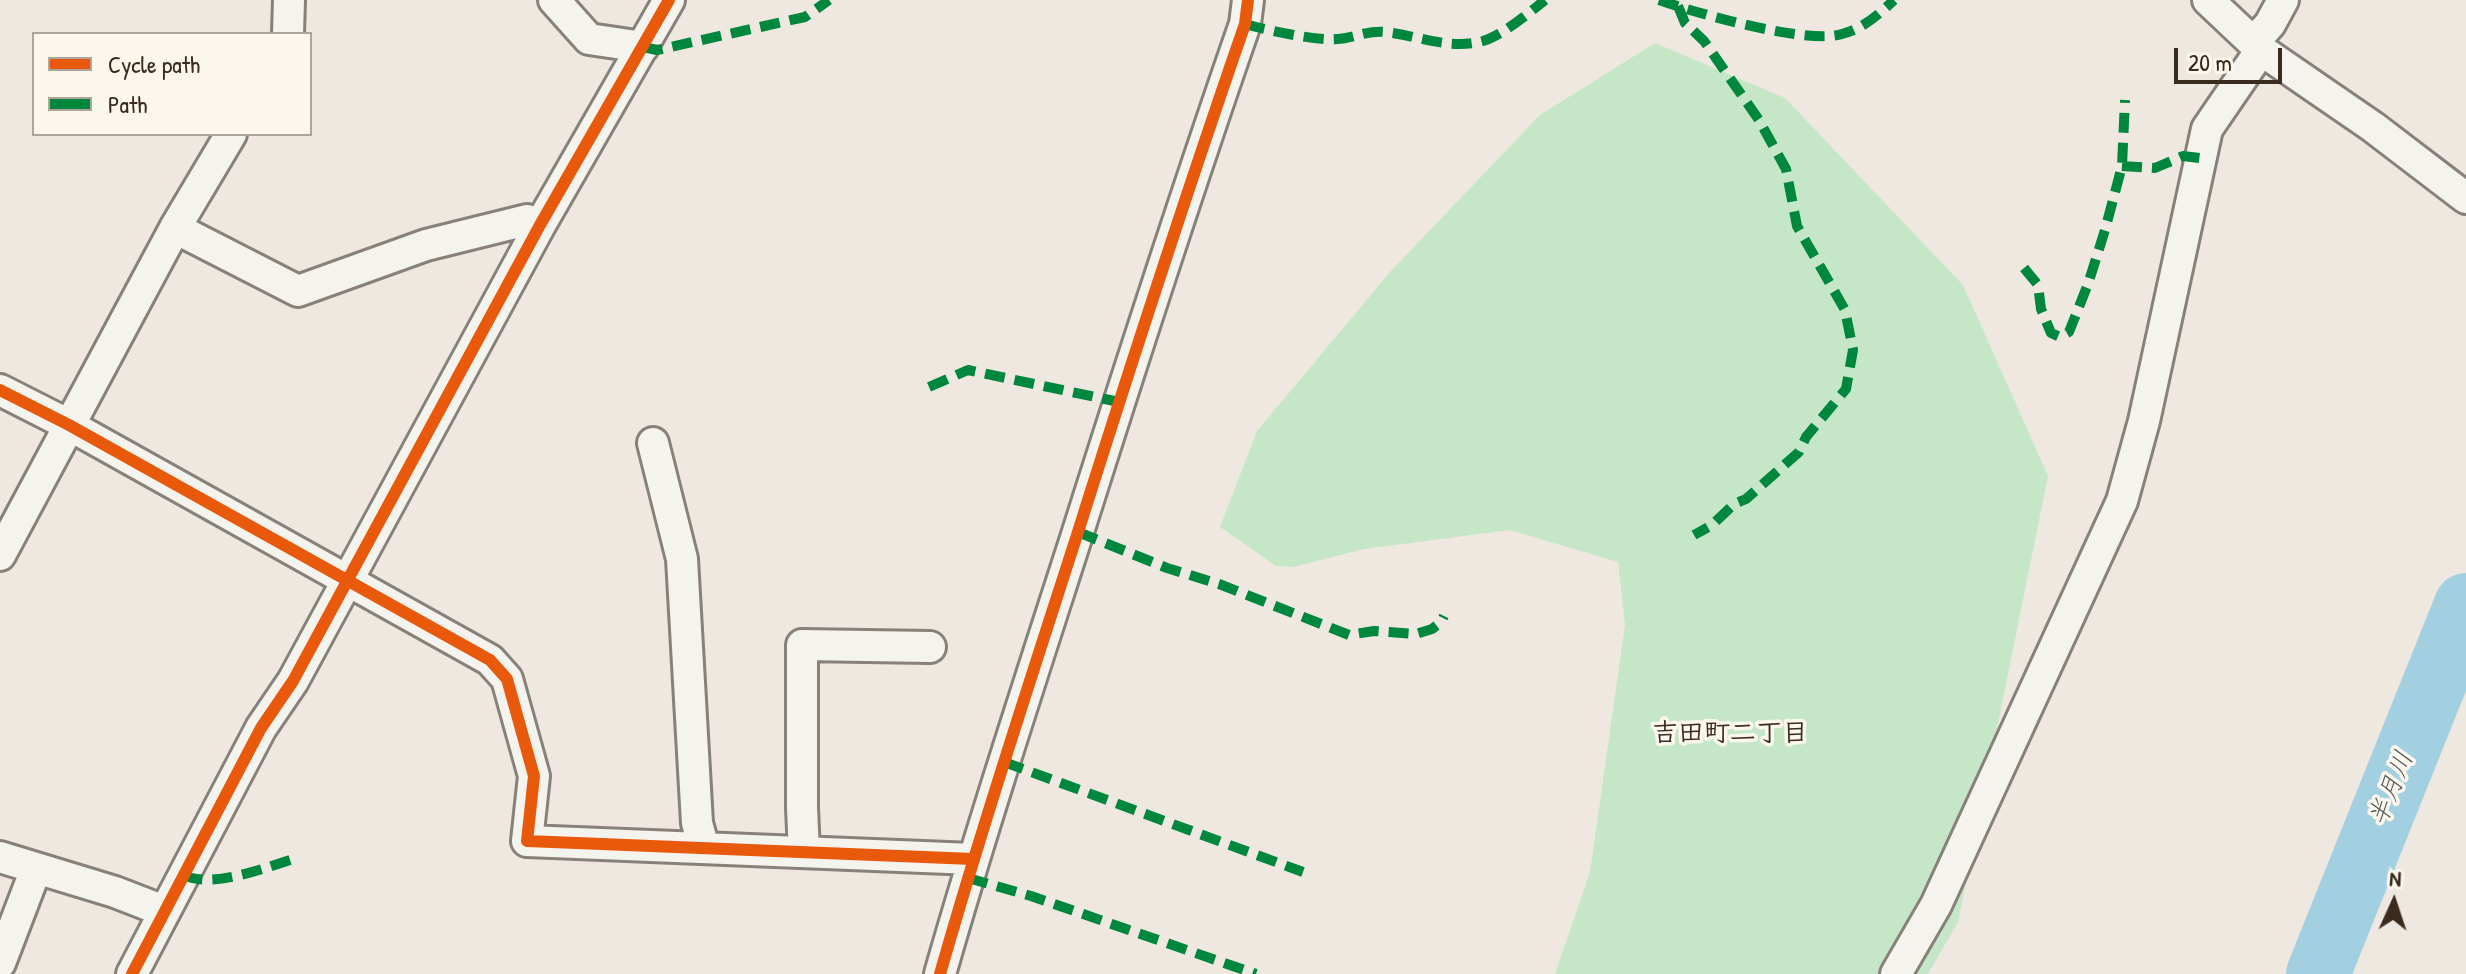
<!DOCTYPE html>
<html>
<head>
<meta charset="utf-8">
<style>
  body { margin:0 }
  #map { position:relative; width:2466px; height:974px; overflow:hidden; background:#efe8e0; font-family:"Patrick Hand",sans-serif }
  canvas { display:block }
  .legend { position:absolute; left:32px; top:32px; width:280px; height:104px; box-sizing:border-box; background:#fbf7ec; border:2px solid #aea59a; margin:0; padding:10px 14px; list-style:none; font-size:24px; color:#3b2a1e }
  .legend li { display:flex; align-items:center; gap:16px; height:40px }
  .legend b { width:40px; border:2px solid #aea59a }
  .north { position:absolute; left:2354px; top:862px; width:80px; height:80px; -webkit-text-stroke:6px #fbf7ec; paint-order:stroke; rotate:3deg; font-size:22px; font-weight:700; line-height:32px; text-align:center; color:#3b2a1e }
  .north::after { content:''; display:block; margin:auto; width:28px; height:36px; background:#3b2a1e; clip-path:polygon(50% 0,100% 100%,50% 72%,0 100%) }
  .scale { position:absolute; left:2174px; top:48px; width:108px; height:36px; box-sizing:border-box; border:4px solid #3b2a1e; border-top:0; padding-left:10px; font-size:24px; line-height:28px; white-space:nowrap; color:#3b2a1e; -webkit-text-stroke:6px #fbf7ec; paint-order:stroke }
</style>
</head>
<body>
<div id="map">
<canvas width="2466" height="974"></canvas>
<ul class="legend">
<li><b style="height:10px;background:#e8590c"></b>Cycle path</li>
<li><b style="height:10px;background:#00873e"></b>Path</li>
</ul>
<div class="north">N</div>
<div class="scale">20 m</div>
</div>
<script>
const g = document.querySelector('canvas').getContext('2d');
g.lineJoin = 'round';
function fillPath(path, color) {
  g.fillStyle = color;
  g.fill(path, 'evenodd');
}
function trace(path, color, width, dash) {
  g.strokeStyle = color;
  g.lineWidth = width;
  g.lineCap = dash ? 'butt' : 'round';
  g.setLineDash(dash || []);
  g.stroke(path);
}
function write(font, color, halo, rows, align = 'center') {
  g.font = font + ' "Patrick Hand","Klee One",sans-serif';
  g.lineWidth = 7;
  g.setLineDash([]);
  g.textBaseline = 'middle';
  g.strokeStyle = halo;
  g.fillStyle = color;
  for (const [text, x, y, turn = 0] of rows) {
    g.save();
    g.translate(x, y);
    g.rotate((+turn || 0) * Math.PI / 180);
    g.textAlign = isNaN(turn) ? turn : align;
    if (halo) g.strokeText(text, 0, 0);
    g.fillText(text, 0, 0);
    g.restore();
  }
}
const green = new Path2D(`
  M1655,43L1785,98L1963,285L2048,476L1958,922L1928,974H1555L1590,872L1625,625L1618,562L1510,530L1364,549L1293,567L1276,566L1220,527L1257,431L1390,272L1540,115Z`);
const river = new Path2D(`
  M2318,974L2466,605`);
const street = new Path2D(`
  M554,0L589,39L643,47
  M2208,0L2261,50L2373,127L2466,198
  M288,34L289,0
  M2253,43L2270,24L2283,0
  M175,228L298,291L426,245L527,220L540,225
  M0,390L69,425L490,660L507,679L534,776L527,841L973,859
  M653,443L682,559L697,823L704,848
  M0,555L175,228L231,134
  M804,852L802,808V645L930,647
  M0,857L115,892L164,911
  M0,963L36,869
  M132,974L261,728L293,681L540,225L669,0
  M940,974C982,827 1030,681 1077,535C1131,364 1186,194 1245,24L1248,0
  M1896,974L1936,905L2122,501L2144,421L2207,129L2261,50`);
const quiet = new Path2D(`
  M1659,0C1696,13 1807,45 1842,34C1864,28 1878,15 1894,0
  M1678,6L1685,23L1704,41L1759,120L1786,169L1797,226L1845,310L1853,350L1846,389L1806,437L1799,452L1746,499L1734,504L1712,525L1694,535
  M1245,24C1266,30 1316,41 1337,39C1354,38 1368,30 1386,32C1419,36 1449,50 1483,41C1503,35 1529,13 1545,0
  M643,47L657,50L805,17L829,0
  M2122,166L2155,168L2183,156L2200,158
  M2024,268L2038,285L2041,309L2051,333L2060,337L2069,332L2088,284L2105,230L2122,166L2125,100
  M929,387L968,370L1119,402
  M1078,532L1167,568L1219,584L1349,635L1374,631L1416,634L1432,629L1441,622L1444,616
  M1004,762L1303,872
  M183,875C214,889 266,867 297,858
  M968,878L1031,896L1256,974`);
const cycleway = new Path2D(`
  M0,390L69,425L490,660L507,679L534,776L527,841L973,859
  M132,974L261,728L293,681L540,225L669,0
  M940,974C982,827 1030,681 1077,535C1131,364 1186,194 1245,24L1248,0`);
const neighbourhoodNames = [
  ["吉田町二丁目",1730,734]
];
const waterNames = [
  ["半月川",2392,789,-68]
];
fillPath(green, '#c5e7c7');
trace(river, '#a2d0e1', 64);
trace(street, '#87817a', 36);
trace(street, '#f5f3ee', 30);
trace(quiet, '#00873e', 10, [20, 10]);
trace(cycleway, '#e8590c', 12);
write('bold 26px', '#3b2a1e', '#fbf7ec', neighbourhoodNames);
write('italic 26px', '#505959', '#fbf7ec', waterNames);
</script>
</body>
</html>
